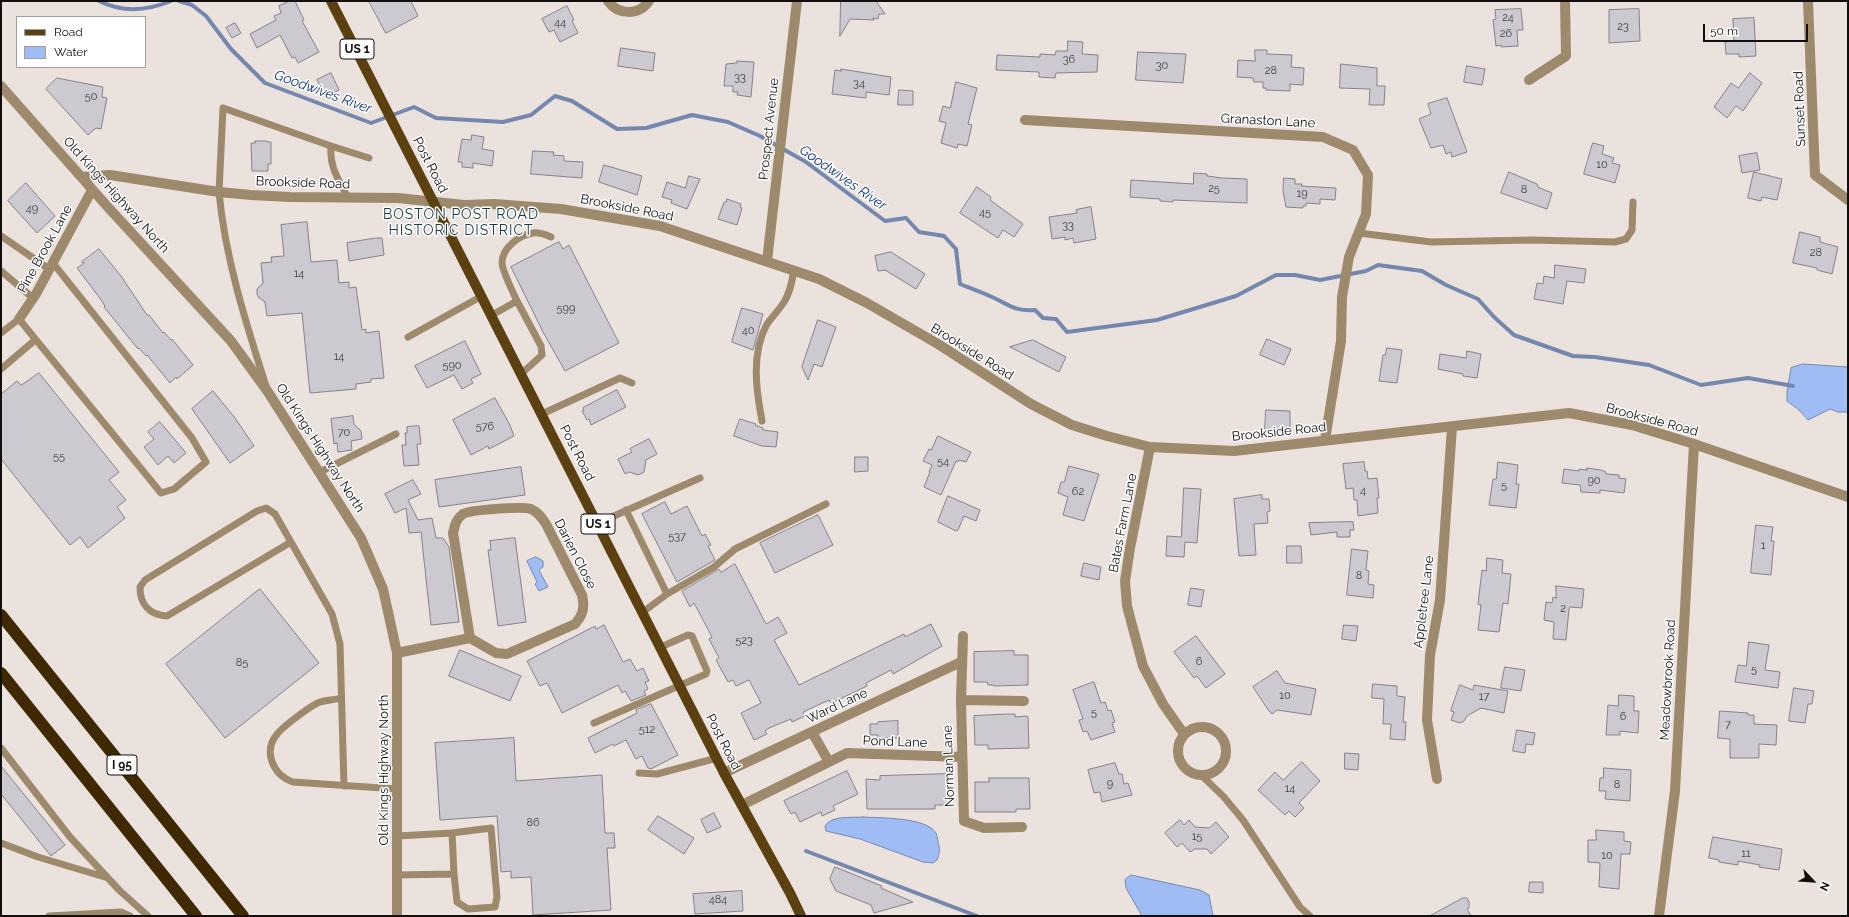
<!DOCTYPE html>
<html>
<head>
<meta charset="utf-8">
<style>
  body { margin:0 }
  #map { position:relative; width:1849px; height:917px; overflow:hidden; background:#ebe2dd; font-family:Raleway,sans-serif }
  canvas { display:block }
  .frame { position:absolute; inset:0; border:2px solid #110e0d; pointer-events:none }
  .legend { position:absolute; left:16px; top:16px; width:130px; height:52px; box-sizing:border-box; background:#fff; border:1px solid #a09f9e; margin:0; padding:5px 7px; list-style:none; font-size:12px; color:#110e0d }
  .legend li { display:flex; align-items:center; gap:8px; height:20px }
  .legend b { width:20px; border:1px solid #a09f9e }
  .north { position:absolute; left:1793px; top:861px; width:40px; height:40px; -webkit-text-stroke:3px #fff; paint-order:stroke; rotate:115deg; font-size:11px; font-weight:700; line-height:16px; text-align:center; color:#110e0d }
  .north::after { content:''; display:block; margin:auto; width:14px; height:18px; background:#110e0d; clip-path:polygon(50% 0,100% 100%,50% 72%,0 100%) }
  .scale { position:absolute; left:1703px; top:24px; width:105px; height:18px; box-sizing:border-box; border:2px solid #110e0d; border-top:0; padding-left:5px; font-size:12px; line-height:14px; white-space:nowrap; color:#110e0d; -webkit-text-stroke:3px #fff; paint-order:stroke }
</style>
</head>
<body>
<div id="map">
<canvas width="1849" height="917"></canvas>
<div class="frame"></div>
<ul class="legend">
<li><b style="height:5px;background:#5b4010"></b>Road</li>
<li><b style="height:11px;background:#9fbdf4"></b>Water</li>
</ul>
<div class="north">N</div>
<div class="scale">50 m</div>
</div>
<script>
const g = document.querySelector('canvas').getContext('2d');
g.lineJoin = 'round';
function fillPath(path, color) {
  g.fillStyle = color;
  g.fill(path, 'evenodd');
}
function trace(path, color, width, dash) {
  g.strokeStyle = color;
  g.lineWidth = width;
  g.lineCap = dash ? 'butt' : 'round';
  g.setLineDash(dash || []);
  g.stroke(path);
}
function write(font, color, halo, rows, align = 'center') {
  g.font = font + ' Raleway,sans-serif';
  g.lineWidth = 3;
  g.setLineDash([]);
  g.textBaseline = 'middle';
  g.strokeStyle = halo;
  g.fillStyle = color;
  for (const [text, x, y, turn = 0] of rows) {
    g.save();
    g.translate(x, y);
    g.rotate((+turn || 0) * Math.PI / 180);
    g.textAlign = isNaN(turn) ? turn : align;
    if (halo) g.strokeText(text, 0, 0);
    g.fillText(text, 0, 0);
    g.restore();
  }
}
const water = new Path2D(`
  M1803,364L1848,367V412H1838L1830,409L1808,420L1799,410L1787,401V392L1791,368Z
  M536,557L543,561V567L539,570L548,587L539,591L535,584L537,582L527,561Z
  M863,817C880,818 926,817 936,833C937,836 938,839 938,842C940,849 940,854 937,860L933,863L923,862L860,839L826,831L825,826C832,815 850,818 863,817Z
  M1131,875L1200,890L1209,895L1213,916H1142L1126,888L1125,880Z`);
const stream = new Path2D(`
  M99,1C123,13 147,11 171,1
  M179,1L192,5L206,16L231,49L265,83L371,123L414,107L436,118L503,122L531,115L555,96L572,101L617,129L646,128L692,115L728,122L760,136L806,162L885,221L906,218L919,232L944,236L956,249L960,284C970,288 981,292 992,297C1008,304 1015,312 1035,310L1043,318L1056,319L1067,332L1157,320L1236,296L1276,275H1295L1320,280L1366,271L1378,265L1422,271L1446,285L1478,299L1494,317L1514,335L1573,356L1595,357L1649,365L1701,385L1748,378L1793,386
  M806,851L977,916`);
const building = new Path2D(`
  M290,1H295L304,20L302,21L319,52L298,63L295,57L292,58L280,35L257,48L250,34L276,20L274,16L281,13L279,6Z
  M369,1H411L418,16L386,33Z
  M841,1H876L885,14H879L878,19L873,18L874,20L850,19L840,36Z
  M567,6L574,20L572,21L578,33L560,42L554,30L549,32L542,19Z
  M1521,9L1523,30H1517L1518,46L1501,47V45L1496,46L1493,20L1496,19L1495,10Z
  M1639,9L1640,41L1609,43V10Z
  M1754,18L1756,56L1739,57V54H1726L1725,42L1734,41L1733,19Z
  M235,23L241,33L232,38L226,28Z
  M1068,41L1083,42L1082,54L1098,55L1097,72L1056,73L1055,78L1039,77V72L996,70L997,55L1040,57V54L1055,55L1056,51H1067Z
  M621,48L655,53L653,71L618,66Z
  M1255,50H1267V54L1292,55L1291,67L1304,68L1303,85L1290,84V91L1266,90V88H1263V82H1254L1253,78L1237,77L1238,60L1255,61Z
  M1138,52L1186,54L1183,83L1136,80Z
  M737,61L754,62L751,97L737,95L738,92H733V86H724L726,64L737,63Z
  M1341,64L1377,68V86H1385L1384,105H1369L1370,89L1340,88Z
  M1467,66L1485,69L1482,85L1464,82Z
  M841,69L891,77L889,95L866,92V98L832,94L835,70L841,71Z
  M331,73L339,90L326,97L317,80Z
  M1750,73L1762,83L1743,111L1736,106L1727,118L1714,107L1731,83L1738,88Z
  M57,78L103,87L102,97L107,98L101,129L96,128L88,135L46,89Z
  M956,82L977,88L968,124L972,125L967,146L958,144L957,148L941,143L946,123L939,121L943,106L950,108Z
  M899,90L913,91V105H898Z
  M1447,98L1467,152L1452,157L1451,152L1446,154L1443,145L1431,148L1419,119L1431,114L1428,104Z
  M472,135L484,137L482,149L494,151L492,166L473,163V168L462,167V162H458L462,139L471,140Z
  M255,141H267V142H271V164H268V171H252L251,143H255Z
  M1593,143L1604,146L1602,154L1614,158L1612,163L1620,165L1615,183L1584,174Z
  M533,151L554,152L553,155L564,156V161L583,162L582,178L531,174Z
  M1757,153L1760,170L1742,173L1739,156Z
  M604,165L642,176L637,195L599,182Z
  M1509,172L1537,184L1538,187L1552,193L1547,209L1501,193Z
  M1754,172L1782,179L1777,200L1762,197L1761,201L1748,198Z
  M1194,173L1207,174V176L1222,178L1247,179V203L1173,200V202L1160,201V199L1130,197L1131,180L1193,184Z
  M689,176L700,179L687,209L671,203L672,200L662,197L667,182L685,188Z
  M1284,178L1295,179V184H1302L1301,186L1336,188L1335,200L1320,199V204L1306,203V206H1303V208L1286,207L1283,191Z
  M26,183L55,216L37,233L8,201Z
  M977,187L991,197L990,200L1023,224L1014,237L1003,230L998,238L960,213Z
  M727,199L741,204L740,207L742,208L737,225L718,219L724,202H726Z
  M1091,207L1096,239L1074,243L1073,238L1065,240V237L1052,239L1049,217L1077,213L1076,210Z
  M307,222L311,262L337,260L339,283L349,282V288L356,287L362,330L366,329V333L379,331L384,378L371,379V382L356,384V389L310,393L302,313L267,316L265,302L259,298L257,294V289L263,283L261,263L272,262L271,257L284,256L281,225Z
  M1800,232L1820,237V242L1838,247L1832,274L1817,270V268L1793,263Z
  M376,238H382L384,255L349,261L347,243Z
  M559,242L563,249L569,245L619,343L565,371L543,332L511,267Z
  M99,249L121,276L147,315H149L163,333L164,332L171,340L172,339L193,365L177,379L176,377L170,383L147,355L146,356L139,348L138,349L104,307L105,306L99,297L77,268L84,263L82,262Z
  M891,252L925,274L916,289L885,270L878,271L875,256Z
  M1555,265L1586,269L1584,283L1567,281L1563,304L1534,299L1537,283L1543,284L1544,276L1554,278Z
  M742,308L763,314L753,350L732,342Z
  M818,320L836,327L822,367L814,364L808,380L802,367Z
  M1267,339L1291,349L1284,365L1260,355Z
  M1033,340L1066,357L1059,372L1010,347Z
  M465,341L481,374L471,379L473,383L462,389L454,375L427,388L415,366Z
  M1387,348L1402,350L1397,383L1379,381L1383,355H1385Z
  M1467,351L1481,354L1477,378L1463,376V374L1438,369L1440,354L1466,358Z
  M39,373L119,472L109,480L126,500L117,507L125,518L88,548L80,537L70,545L1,459V394L17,381L21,385Z
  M617,390L626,407L591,425L589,419L587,420L582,411L584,410L583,408Z
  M213,391L235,418L254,446L230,463L192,409Z
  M495,398L510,425L514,436L489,449L488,446L471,455L453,420Z
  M1266,410L1290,411V431H1265Z
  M353,416L354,424L361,431L362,439L351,441L352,450L338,452L337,443L334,444L331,419Z
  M740,419L756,424L755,425L763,428V430L778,432L776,447L762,446L734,436Z
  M160,422L186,453L174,463L168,456L158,465L144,447L154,439L148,432Z
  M419,426L421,444H417L419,465L404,466L402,445H406L405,433H407V427Z
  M938,436L971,452L966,462L959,460L958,462L956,461L941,495L924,487L930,472H929L932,465L923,461L929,449L931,450Z
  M649,439L657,454L646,460L644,472L638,475L629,472L625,474L618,459L632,452L630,449Z
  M855,457H868V471L855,472Z
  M1364,462L1365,471H1367L1368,479L1377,478L1379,498H1377L1378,513L1358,516L1357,500H1354L1353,488L1346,489L1343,464Z
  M1498,462L1518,465L1516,484H1519L1516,508L1489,505L1493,479H1496Z
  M1069,466L1099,474L1084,521L1063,515L1068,497L1058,493L1061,482H1064Z
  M521,467L525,495L439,507L435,480Z
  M1587,468L1601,470L1606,472V474L1619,475V478L1626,479L1624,493L1600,490V493L1581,492L1580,485L1562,483L1564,469L1579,471V469L1587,470Z
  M413,480L421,494L408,500L418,520L432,518L436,538H443L449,547L459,622L431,625L421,532L409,533L406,508L395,513L385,494Z
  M1184,488L1201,489L1197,543L1185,542L1184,557L1166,556L1167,536L1181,537Z
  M1262,495V499H1269L1270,511L1267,512L1268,523L1254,524L1256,555L1239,556L1234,499Z
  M948,496L980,510L976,521L964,516L958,530L956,531L938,522Z
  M665,502L671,514L687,506L702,536L705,534L711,545L708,546L715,560L677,582L642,514Z
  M818,515L833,545L775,573L760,543Z
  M1353,522L1354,530H1350V537H1337V532L1311,535L1309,523Z
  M1756,525L1773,527L1771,541H1774L1771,575L1751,573Z
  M515,538L526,622L498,626L488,550H491L490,541Z
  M1287,546H1301L1302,563H1287Z
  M1352,549L1368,551L1366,570L1369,571L1368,584L1374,585L1373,598L1347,595Z
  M1487,558L1503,560L1502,573L1511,574L1508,604L1503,603L1499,632L1478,630L1481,605L1478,604L1482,570L1486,571Z
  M1084,563L1101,567L1099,580L1081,576Z
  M735,564L766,624L778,617L787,633L774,640L799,685L904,634L905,637L931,624L942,646L893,674L891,670L866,683L867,686L842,698L831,703L829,700L803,712L805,716L792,722L791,719L769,728L765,731L767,734L754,740L741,713L761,703L749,680L736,686L733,680L728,682L716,660L719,658L709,639L712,637L694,603L690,607L682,591L719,569L721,572Z
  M1556,586L1584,589L1582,608L1570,607L1569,609L1566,640L1553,639L1554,622L1544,620L1546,602L1552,603L1553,597L1556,598Z
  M1191,588L1204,590L1201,607L1188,605Z
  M260,589L319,663L225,738L166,664Z
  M604,625L623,662L630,659L637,671L643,668L649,681L645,682L648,689L644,691L646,695L631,701L625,691L622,693L618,685L562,713L547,683L540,686L527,661L595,626L596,629Z
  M1344,625L1358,626L1356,641L1342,639Z
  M1196,636L1225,674L1206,688L1197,676L1194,678L1174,652Z
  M1749,642L1769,645L1765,670L1780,672L1778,688L1735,682L1738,665L1746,666Z
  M460,650L521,676L510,701L449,676Z
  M1014,651V655H1028V685L994,686V685H988L987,682H974V652Z
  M1505,667L1525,670L1521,691L1501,688Z
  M1277,671L1285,683L1316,689L1311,715L1277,710L1272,714L1269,711L1253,687Z
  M1094,682L1101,703L1105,702L1108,711L1111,710L1115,722L1112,723L1115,732L1091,740L1087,731L1083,732L1079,720L1083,719L1073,690Z
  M1373,684L1397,686V696L1405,697L1403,722H1406L1405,740L1390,739L1391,724H1383L1384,699L1372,698Z
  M1460,685L1473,690L1474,685L1508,691L1504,713L1481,708L1467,716L1464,721L1460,723L1451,720L1454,712L1451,711Z
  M1794,688L1814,691L1812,704H1808L1805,723L1789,721Z
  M1619,695L1634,696V711H1639L1638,733L1620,731V735H1606L1608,705L1618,706Z
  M651,704L678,755L651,769L648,768L642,756L636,759L626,740L614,746L613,744L595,753L588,738L637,713L636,710Z
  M1720,711L1748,713V715H1754V724L1777,725L1776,745L1759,744V758H1730V739L1718,738Z
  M1008,714H1015V717L1026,716L1028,717L1029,748L988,749V745H975L974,716Z
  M898,721V738H878V735H870V724H877L878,722Z
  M1517,730L1535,733L1533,745L1526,744L1525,753L1513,751Z
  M514,738L516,781L602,775L605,833H614L615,848H607L611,910L533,915L531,877L511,878V871L501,872L497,816L440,820L435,743Z
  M1345,753L1359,754L1358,770L1345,769Z
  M1302,762L1320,781L1299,803L1304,808L1295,817L1289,811L1285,815L1258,790L1275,772L1283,780Z
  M1115,763L1119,774H1122L1124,784L1128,783L1132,795L1102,802L1100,792L1094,793L1088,770Z
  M1,766L65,845L51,856L1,794Z
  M1604,768L1631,770L1630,801L1605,799L1606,791H1599L1600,778H1603Z
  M847,771L858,794L833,806L835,810L822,816L821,812L800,822L795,812L791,814L784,801Z
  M946,774L945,775H948V805H935V809H867L866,779L880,780V776Z
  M989,778H1029L1030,809H1016V812H975V782H989Z
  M714,813L721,827L707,833L701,820Z
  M658,816L694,838L684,854L648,830Z
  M1180,820L1184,825L1189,820L1195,827L1209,828L1216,822L1229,837L1211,854L1207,849H1195L1190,852L1182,843L1177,847L1165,833Z
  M1596,830L1624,832V841L1631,842L1630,854H1621L1619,889L1599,887L1600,863L1588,862V840H1596Z
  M1713,837L1782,849L1779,870L1759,867L1760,865L1738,861V865L1719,862V860L1709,858Z
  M835,867L882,886L881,888L913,902L874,913L871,905L836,891L830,879Z
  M1530,882H1543V893L1529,892Z
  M742,891L743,911L695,914L693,894Z
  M1463,898H1467L1469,902V908L1467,909L1471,916H1430Z`);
const service = new Path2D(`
  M331,146C329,167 339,180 348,198
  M1359,233L1431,242L1532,240L1615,242L1626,239L1632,230L1633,202
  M1,236L49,269
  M1,271L33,298
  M517,301L541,346L542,355L521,374
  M492,315L517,301C513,292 503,273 502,263C502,248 519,235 533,233C540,232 546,235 551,237
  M1,333L19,319L161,493L174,489L206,462L192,438L53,263
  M408,337L482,296
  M1,369L35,340
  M266,386C246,323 225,258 219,192L223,108L331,146L369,158
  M542,414L620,378L632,383
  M762,421C756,390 751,353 767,324C772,317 779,310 784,302C790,293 792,281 794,270
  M320,472L396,434
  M626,510L667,594
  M598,523L700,478
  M291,542L167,616C149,615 140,604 140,587L145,580L257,511L266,508L275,514L332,614L340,644L344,786
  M643,612L667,594L714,567L735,549L826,504
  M341,698C334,700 326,700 320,702C310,706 285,725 278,733C262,751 273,775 293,782L397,789
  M594,723L706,674L707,671L692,636L688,635L661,647
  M1,748L70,837L119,890L148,916
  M639,773L657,774L717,758
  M1202,776L1223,796L1243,820L1300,907L1310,916
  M452,833L491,828L497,897L495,907L468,909L457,902L454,874
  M397,836L452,833L454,874L397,875
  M1,843L38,857L108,878
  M49,916L121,912L130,916`);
const minor = new Path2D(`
  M608,1C618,15 639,16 649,1
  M1808,1L1815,175L1848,200
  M1529,80L1566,56L1565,1
  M1025,120L1323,137L1353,150L1368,175L1366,214L1349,257L1342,297L1341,341L1325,440
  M82,177L110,175L219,192L251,195L290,197L398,198L464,205L494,204L561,209L660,226L819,279L867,303L938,344L1031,404L1072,425L1107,436L1150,447L1234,451L1569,413L1632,425L1694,444L1848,497
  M767,261L797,1
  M19,319L36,294L92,190
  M1150,447L1130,548L1125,581L1127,606L1143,666L1163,704L1184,734
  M963,636L961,700L964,821L984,828L1022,827
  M397,653L470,638L496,653L507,654L575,624C583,615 585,607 582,595L546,524C542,518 538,512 531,509C523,506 469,510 463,514C456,519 455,525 453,533L470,638
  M961,700L1024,701
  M1178 751a24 24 0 1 1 48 0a24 24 0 1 1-48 0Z
  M812,732L829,762
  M724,773L961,662
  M1437,779L1427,720L1430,655L1440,600L1452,427
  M742,805L847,753L962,757
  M1659,916L1675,791L1694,444`);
const tertiary = new Path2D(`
  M1,86L106,205L231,341L268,392L361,538L383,589L397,653V916`);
const primary = new Path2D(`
  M331,1L724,773L790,893L801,916`);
const motorway = new Path2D(`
  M1,615L243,916
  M1,673L196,916`);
const numberNames = [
  ["24",1508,18],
  ["44",560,23],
  ["23",1623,27],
  ["26",1506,34],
  ["36",1069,60],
  ["30",1162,66],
  ["28",1271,71],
  ["33",740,78],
  ["34",859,84],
  ["50",91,97],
  ["10",1602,165],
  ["25",1214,189],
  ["8",1524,190],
  ["19",1302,194],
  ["49",32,209],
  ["45",985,213],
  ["33",1068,226],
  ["28",1816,253],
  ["14",299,274],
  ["599",566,309],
  ["40",748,331],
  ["14",339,357],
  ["590",452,366],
  ["576",485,427],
  ["70",344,433],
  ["55",59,457],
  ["54",943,462],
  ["90",1594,481],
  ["5",1504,486],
  ["4",1363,491],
  ["62",1078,492],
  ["537",677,537],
  ["1",1763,546],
  ["8",1359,576],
  ["2",1563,609],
  ["523",744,641],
  ["6",1199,662],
  ["85",242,663],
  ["5",1754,670],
  ["10",1285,696],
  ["17",1484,697],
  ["5",1094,713],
  ["6",1623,717],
  ["7",1728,725],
  ["512",647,730],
  ["9",1110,784],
  ["8",1617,785],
  ["14",1290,789],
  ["86",533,823],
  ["15",1197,837],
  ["11",1746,854],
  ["10",1607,856],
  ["484",718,900]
];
const shields = [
  [357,49,34],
  [598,524,34],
  [122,765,30]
];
const shieldNames = [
  ["US 1",357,49],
  ["US 1",598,524],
  ["I 95",122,765]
];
const streetNames = [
  ["Sunset Road",1800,109,-92],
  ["Granaston Lane",1268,121,3],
  ["Prospect Avenue",769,129,-84],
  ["Post Road",430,165,63],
  ["Brookside Road",303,183,2],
  ["Old Kings Highway North",116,195,48],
  ["Brookside Road",627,208,11],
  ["Pine Brook Lane",45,249,-61],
  ["Brookside Road",972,352,32],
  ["Brookside Road",1652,420,15],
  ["Brookside Road",1279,432,-6],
  ["Old Kings Highway North",320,448,57],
  ["Post Road",577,453,63],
  ["Bates Farm Lane",1123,523,-79],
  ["Darien Close",575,554,63],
  ["Appletree Lane",1424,602,-83],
  ["Meadowbrook Road",1668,680,-87],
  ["Ward Lane",837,706,-25],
  ["Post Road",723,742,63],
  ["Pond Lane",895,742,2],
  ["Norman Lane",949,766,-92],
  ["Old Kings Highway North",384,770,-90]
];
const waterNames = [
  ["Goodwives River",323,92,20],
  ["Goodwives River",843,178,35]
];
const neighbourhoodNames = [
  ["BOSTON POST ROAD",461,215],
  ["HISTORIC DISTRICT",461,231]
];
fillPath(water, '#9fbdf4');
trace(water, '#7488af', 1);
trace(stream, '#7488af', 4);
fillPath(building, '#cdc9d1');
trace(building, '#858189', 1);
trace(service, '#9d896c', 7);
trace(minor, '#9d896c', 10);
trace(tertiary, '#9d896c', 10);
trace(primary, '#5b4010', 10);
trace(motorway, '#3f2900', 12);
write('11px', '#403d3e', null, numberNames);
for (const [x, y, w] of shields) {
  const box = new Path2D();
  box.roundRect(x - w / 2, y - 10, w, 20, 3);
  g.fillStyle = '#fff';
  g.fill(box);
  trace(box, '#110e0d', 1);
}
write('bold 12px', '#110e0d', null, shieldNames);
write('13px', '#110e0d', '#fff', streetNames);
write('italic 14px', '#0e3480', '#fff', waterNames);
g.letterSpacing = '1px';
write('14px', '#193b40', '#fff', neighbourhoodNames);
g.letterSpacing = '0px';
</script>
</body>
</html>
